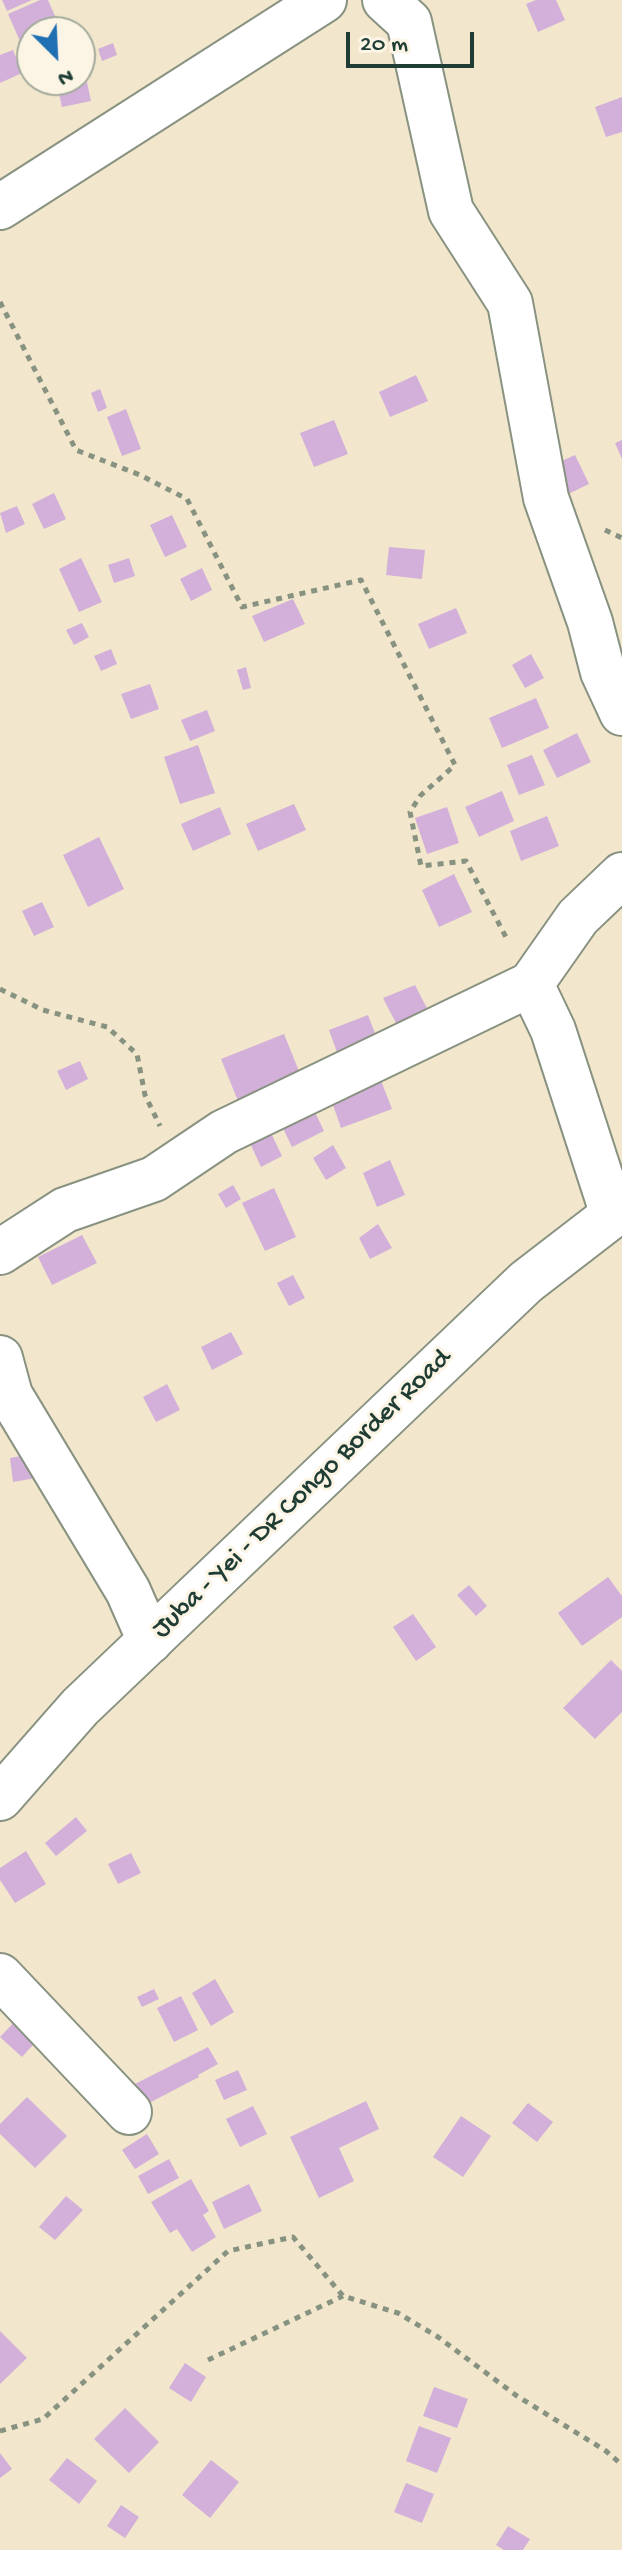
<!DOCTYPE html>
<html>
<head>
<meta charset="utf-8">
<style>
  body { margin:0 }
  #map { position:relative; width:622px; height:2550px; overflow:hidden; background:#f2e7cc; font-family:"Gochi Hand",sans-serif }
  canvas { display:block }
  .north { position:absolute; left:16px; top:16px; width:80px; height:80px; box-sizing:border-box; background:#fcf5e5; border:2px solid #a4ab9e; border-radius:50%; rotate:156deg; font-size:22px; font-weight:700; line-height:32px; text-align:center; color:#1f3d34 }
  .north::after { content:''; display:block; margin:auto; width:28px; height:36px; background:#1f6fb2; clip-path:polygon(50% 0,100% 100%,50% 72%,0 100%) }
  .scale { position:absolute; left:346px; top:32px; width:128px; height:36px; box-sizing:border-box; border:4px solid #1f3d34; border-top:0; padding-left:10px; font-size:24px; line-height:28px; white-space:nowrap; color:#1f3d34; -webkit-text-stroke:6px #fcf5e5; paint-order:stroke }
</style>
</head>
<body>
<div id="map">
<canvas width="622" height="2550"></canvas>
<div class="north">N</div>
<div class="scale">20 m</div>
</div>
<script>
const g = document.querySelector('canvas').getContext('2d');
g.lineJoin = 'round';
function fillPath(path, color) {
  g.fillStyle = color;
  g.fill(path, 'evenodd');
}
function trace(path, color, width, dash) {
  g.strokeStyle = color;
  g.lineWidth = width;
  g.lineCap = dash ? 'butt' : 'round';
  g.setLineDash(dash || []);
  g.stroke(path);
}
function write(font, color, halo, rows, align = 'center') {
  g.font = font + ' "Gochi Hand",sans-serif';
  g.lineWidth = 6;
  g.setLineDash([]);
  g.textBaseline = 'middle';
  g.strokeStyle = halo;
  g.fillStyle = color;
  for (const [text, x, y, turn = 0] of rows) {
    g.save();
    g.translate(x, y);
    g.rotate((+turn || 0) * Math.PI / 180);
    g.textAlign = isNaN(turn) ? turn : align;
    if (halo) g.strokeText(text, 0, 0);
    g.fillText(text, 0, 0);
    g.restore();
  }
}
const building = new Path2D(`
  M2,0H32L7,11Z
  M40,0H48L61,30L32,32V43L23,48L8,14Z
  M536,0H556L565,20L538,32L526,4Z
  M113,43L117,55L102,61L98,49Z
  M32,47V65L25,50Z
  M13,50L22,73L0,83V55Z
  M86,78L91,101L62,107L57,85Z
  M622,97V132L606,137L595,107Z
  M416,375L428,401L390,417L379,392Z
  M100,389L107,408L98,412L91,393Z
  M126,409L141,449L122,456L107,417Z
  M334,420L348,454L314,467L300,433Z
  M622,440V459L615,443Z
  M575,455L589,484L560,498L546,468Z
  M54,493L66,519L44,529L32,504Z
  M17,506L25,524L6,533L0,513Z
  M172,515L187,547L165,557L150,525Z
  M389,547L425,550L422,579L386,575Z
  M81,558L102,602L79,612L59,569Z
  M129,558L135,576L114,583L108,565Z
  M202,568L212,590L191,601L180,579Z
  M293,599L305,624L264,642L252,616Z
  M456,608L467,633L429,649L418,624Z
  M82,623L89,637L74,645L66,630Z
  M111,649L117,664L101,671L94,656Z
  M531,654L544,678L525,688L512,665Z
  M246,667L251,688L243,690L237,670Z
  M150,684L159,709L131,719L121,694Z
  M536,698L549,728L502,748L489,718Z
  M207,710L215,731L190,741L181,720Z
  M577,733L591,762L557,778L543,750Z
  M198,745L215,793L180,804L164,757Z
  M532,755L545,785L519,795L507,765Z
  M502,791L514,821L479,837L465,807Z
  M294,804L306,830L258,851L246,824Z
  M220,807L231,834L193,851L181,824Z
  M447,807L459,843L427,854L415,818Z
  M547,816L559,846L521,861L510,831Z
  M99,837L124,889L88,907L63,855Z
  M454,874L472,912L439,927L422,890Z
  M42,902L54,927L34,936L22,911Z
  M415,985L430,1014L399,1029L383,998Z
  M368,1015L378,1041L338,1055L329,1030Z
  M284,1034L303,1081L240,1106L221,1059Z
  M80,1061L88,1079L66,1090L57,1071Z
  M377,1070L392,1109L341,1128L327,1088Z
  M312,1106L324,1131L292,1147L280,1122Z
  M270,1131L282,1156L261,1167L249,1141Z
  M333,1145L346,1168L326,1180L313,1158Z
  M390,1160L405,1195L377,1207L363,1173Z
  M233,1185L241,1199L226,1208L218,1194Z
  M274,1188L296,1237L265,1251L242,1203Z
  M378,1224L392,1248L370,1259L359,1238Z
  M82,1235L97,1263L52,1285L38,1257Z
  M293,1275L305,1298L289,1306L277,1283Z
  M231,1332L243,1354L212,1370L201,1347Z
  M167,1384L180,1410L156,1422L143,1397Z
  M31,1454L36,1478L13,1482L10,1458Z
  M608,1577L622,1596V1617L582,1646L558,1613Z
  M469,1585L487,1606L476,1616L457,1595Z
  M413,1614L436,1647L416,1661L393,1627Z
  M611,1660L622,1671V1712L595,1739L563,1708Z
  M76,1817L87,1831L56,1856L45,1843Z
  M26,1851L46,1884L15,1903L0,1880V1868Z
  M131,1853L141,1873L118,1884L108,1864Z
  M215,1979L234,2012L211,2026L192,1993Z
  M154,1989L159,1999L142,2007L137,1997Z
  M181,1996L198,2030L174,2042L157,2008Z
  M21,2015L43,2034L22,2057L0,2037Z
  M208,2047L218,2064L198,2075L199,2077L149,2103L153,2109L139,2116L125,2089Z
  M238,2070L247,2090L224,2100L215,2080Z
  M27,2097L67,2136L35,2168L0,2134V2124Z
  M366,2101L379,2129L339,2148L354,2181L319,2198L290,2137Z
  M528,2103L553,2122L537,2142L512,2123Z
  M253,2106L267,2134L240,2147L226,2119Z
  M461,2116L491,2136L463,2177L433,2157Z
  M147,2134L159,2154L135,2169L122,2150Z
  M169,2159L179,2178L148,2194L138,2176Z
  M191,2179L209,2211L203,2215L216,2237L192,2252L177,2229L170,2233L151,2202Z
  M249,2184L262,2211L224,2229L212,2202Z
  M66,2196L83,2210L55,2240L39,2227Z
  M0,2331L27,2358L0,2384Z
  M185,2363L206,2377L191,2402L169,2388Z
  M434,2387L468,2399L457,2428L423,2416Z
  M125,2408L159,2442L129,2473L94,2439Z
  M419,2426L451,2438L437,2473L406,2461Z
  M0,2453L12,2469L0,2478Z
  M67,2458L97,2481L79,2504L49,2480Z
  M211,2460L239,2482L210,2518L182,2495Z
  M406,2483L434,2494L422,2523L394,2512Z
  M121,2505L139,2517L125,2538L107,2526Z
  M508,2526L530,2539L523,2550H504L496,2545Z`);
const path = new Path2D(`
  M0,302L76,450L140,475L187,499L242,607L361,580L455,765L420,796L410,812L421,866L466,861L508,941
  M605,530L622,538
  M0,989L43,1010L107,1027L137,1054L145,1095L160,1126
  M208,2360L343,2296
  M0,2431L43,2419L228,2251L293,2237L343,2296L398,2313L438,2337L517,2396L606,2451L622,2465`);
const street = new Path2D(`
  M385,0L409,22L451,211L510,303L546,498L590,622L603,672L622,713
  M0,207L324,0
  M613,1215L553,1030L531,984L578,917L622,875
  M0,1252L65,1210L154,1179L224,1132L531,984
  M0,1358L10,1395L128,1591L150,1641
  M0,1976L129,2112`);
const primary = new Path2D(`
  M0,1798L80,1707L526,1282L622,1208`);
const streetNames = [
  ["Juba - Yei - DR Congo Border Road",303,1495,-44]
];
fillPath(building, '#d2b0d9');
trace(street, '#889280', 48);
trace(primary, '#889280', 48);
trace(path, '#889280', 5, [6, 6]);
trace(street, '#fff', 44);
trace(primary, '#fff', 44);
write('28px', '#1f3d34', '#fcf5e5', streetNames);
</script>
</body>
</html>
